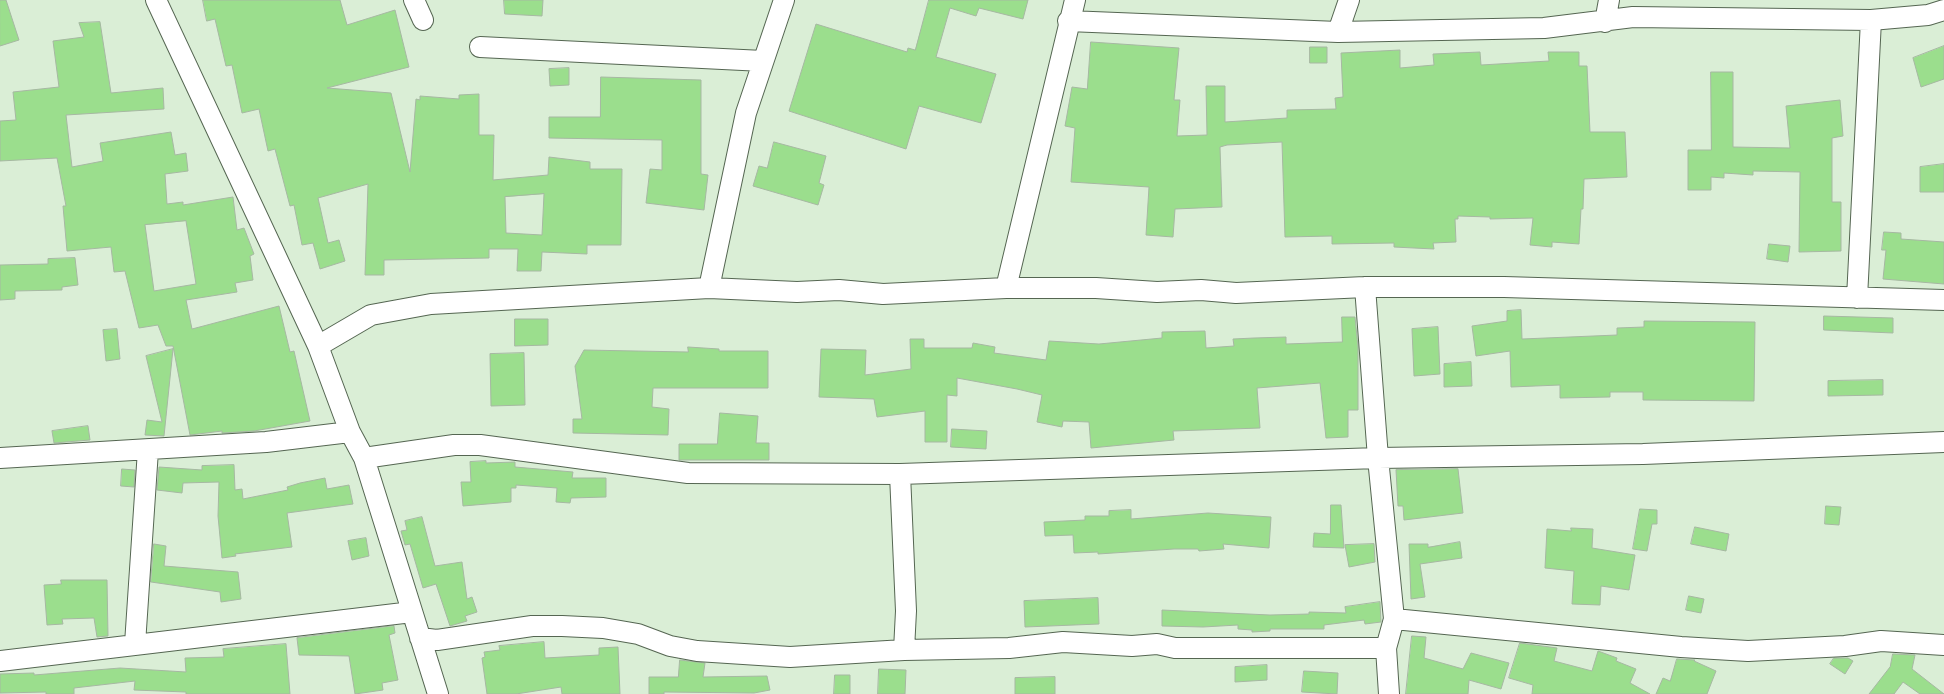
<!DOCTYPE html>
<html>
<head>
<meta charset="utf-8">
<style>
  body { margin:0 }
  canvas { display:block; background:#daeed6 }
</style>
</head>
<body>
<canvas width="1944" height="694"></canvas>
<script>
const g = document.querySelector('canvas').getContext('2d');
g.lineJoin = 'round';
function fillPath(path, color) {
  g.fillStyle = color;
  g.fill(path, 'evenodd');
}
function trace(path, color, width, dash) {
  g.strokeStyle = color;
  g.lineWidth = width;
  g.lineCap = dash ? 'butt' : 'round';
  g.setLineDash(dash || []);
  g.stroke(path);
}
const building = new Path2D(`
  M0,0H6L19,40L0,46Z
  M203,0H340L347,25L395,10L409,67L327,88L391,93L410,172L416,99L420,100V96L459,99V95L479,94V135H494L493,180L548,175L549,157L590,162V169H622L621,245H587V254L542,252L541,271H517L518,249H489V258L384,260V275H365L368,184L318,198L328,243L339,240L345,261L320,269L313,243L302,245L294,205L290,206L275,149L268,151L259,109L242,113L232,65L226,66L215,19L207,21ZM544,194L542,235L506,233L505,197Z
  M504,0H543L542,16L505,14Z
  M929,0H1028L1023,19L979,8L976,16L950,8L936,57L996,74L981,123L919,106L906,149L789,111L816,24L907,52L908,48L915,50Z
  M100,22L111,93L163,88L164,109L66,115L72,167L103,161L100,143L171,132L175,155L186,153L188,171L165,174L167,204L183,202V205L233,197L237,230L244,228L254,254L250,256L253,280L235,283L237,292L186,300L192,329L279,306L290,352L294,351L310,421L254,431L222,433V431L190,435L173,346H166L158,325L139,328L125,271L114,272L111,247L67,251L63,206H66L57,158L0,161V121L16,120L13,92L59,87L53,41L84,37L79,23ZM186,221L196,284L154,291L145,225Z
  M1091,42L1179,48L1174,100H1180L1177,136L1207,135L1206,86H1225V122L1287,118V110L1336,109L1335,98L1343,97L1341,53L1400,50V68L1434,65L1433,54L1480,52L1481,65L1549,61L1548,52H1579V66H1587L1590,132H1625L1627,177L1584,179L1583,209H1581L1579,244L1552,242V247L1530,245L1533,218L1490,219V217L1458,216V219H1455L1456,242L1433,243L1434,249L1394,247V243L1332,244V236L1285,237L1282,142L1227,145L1220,147L1222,207L1175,209L1173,237L1146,235L1149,187L1071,182L1075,128L1065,126L1072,87L1087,89Z
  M1944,46V79L1921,87L1913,58Z
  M1310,47H1327V63H1310Z
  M569,68V85L550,86L549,69Z
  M1711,72H1733V147L1790,148L1786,106L1840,100L1843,136L1832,138V202H1841V251L1799,252L1800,172L1753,171V175L1724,173V178L1711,177V190H1688V150H1711Z
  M601,77L701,80V174L708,175L704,210L646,203L650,169L662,170V140L549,138V117H600Z
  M774,142L826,156L819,183L824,185L818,205L753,186L759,166L767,168Z
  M1944,164V192H1920V167Z
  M1884,232L1901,233V239L1944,242V284L1883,279L1886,250H1882Z
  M1769,244L1790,246L1788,262L1767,259Z
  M75,258L78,285L62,287V290L15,291V299L0,300V265L48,264V259Z
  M1521,310L1522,339L1617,335V328L1644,327V321L1755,322L1754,401L1643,400V392H1610V397L1560,398V385L1511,387L1510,351L1476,356L1472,326L1507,321V311Z
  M1824,316L1893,318V333L1824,330Z
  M1342,317H1355L1358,347V410H1348V437L1326,438L1320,383L1257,388L1260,428L1173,431L1174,440L1091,448L1089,422L1063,421L1062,427L1037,422L1042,395L1017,389L957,378V396L947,395V442H925V411L877,417L874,399L819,397L821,349L866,350L865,375L911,369L910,339H924V348H972L973,343L995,347L994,353L1046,360L1049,341L1099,344L1162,338V332L1205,331L1206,348L1234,346L1233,339L1254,338L1286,337V344L1342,342Z
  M515,319H548V345L515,346Z
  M1438,327L1440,374L1414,376L1412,329Z
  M117,329L120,359L106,361L103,330Z
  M688,347L719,349V351H768V388H653L652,407L669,409L668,435L573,433V419H582L575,366L584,350L688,352Z
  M173,349L164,436L145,435L147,420L162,422L146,356Z
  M524,353L525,405L491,406L490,354Z
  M1471,362L1472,386L1444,387V364Z
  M1883,380V395L1828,396V381Z
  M720,413L758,416L756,443H769V460H679V444H717Z
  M88,426L90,440L54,443L52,431Z
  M952,429L987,431L986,449L951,447Z
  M486,461V463L515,462V467L573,472L572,478H606V497L571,498L570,503L556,502L557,488L516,485V488H511V502L463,506L461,482H471L470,462Z
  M234,465L235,490L242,489L243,499L288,490L287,487L300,483L325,478L327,489L349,485L353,504L287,513L292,547L235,554L236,556L222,558L218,516L219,482L183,483L182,493L157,490L159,467L202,470V466Z
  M122,469L135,470L134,487L121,486Z
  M1458,469L1463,513L1404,520L1403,506H1398L1396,470Z
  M1331,505H1341L1344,548L1313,547L1314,533L1330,534Z
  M1826,506L1841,507L1839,525L1825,524Z
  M1640,509L1657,510V524H1652L1647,551L1633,549Z
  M1131,510V519L1208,513L1271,517L1269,548L1223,544L1224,549L1199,551L1198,549H1174L1098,554V552L1074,553L1073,535L1045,536L1044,522L1085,520V516H1109V511Z
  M422,517L435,566L462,562L467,599L472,597L477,612L465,616L467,621L450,626L436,584L423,588L410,544L405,545L401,531L407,530L405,521Z
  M1695,527L1729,534L1726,551L1691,544Z
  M1571,528L1593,529L1592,548L1635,555L1629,590L1601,586L1600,605L1572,604L1574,571L1545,568L1547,529L1571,531Z
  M366,538L369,556L352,560L348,541Z
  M1460,542L1462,558L1420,564L1425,597L1411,599L1409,544H1428V547Z
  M154,544L166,546L164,566L238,572L241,599L221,602L220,592L151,582Z
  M1374,544L1375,562L1349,567L1345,545Z
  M61,580H107L108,636L97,637L94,618L62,619L63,624L47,625L44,585L61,584Z
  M1689,596L1704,599L1701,613L1686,610Z
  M1098,598L1099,624L1025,627L1024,601Z
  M1380,602L1381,622L1365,624L1364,620L1324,625V629H1270V631L1252,632V630L1238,629V625L1203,627L1162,626V610L1270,615L1309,614V612L1346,613L1345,607Z
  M394,626L395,633L389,635L398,680L382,683L383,690L355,694L349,656L299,655L297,638Z
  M1412,636L1426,637L1424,658L1463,669L1471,653L1509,663L1501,689L1469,680L1468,694H1406Z
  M544,642L545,658L599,655V648L618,647L620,694H562L561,687L516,694H487L482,658L485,657L484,652L500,650L499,646Z
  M1520,643L1557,648L1554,661L1592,671L1598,651L1617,658L1616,661L1636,669L1630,683L1650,694H1532L1533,685L1509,678Z
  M286,644L290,694H186V692L134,690L135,681L74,688V694H46V692L0,693V674L34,673V675L120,668L186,672L185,658L224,657L223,649Z
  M1893,654L1915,655L1912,669L1944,694H1920L1903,682L1894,694H1869L1890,667Z
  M1834,658H1848L1853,661L1845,674L1830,664Z
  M1677,659L1695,660L1694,661L1716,671L1707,694H1656L1663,678L1670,681Z
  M680,660L705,663L703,677L767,676L770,690L754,693L664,692V694H649V677H678Z
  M1267,665V680L1235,682V667Z
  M879,669L906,670L905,694H878Z
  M1304,671L1338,673L1337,694L1302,692Z
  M835,675H850V694H834Z
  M1055,677V694H1015V678Z`);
const street = new Path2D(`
  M156,0L318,346L350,432L364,458L438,694
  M414,0L423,20
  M1068,21L1338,32L1544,28L1633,17L1871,20L1928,15L1944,10
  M1605,22L1609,0
  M1338,32L1349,0
  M480,47L763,61
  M1365,287L1378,458L1394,619L1386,648L1389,694
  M709,288L746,113L784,0
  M1006,288L1075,0
  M1857,298L1871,20
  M318,346L371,315L431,304L709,288L797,292L839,290L883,294L1006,288H1096L1157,292L1201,290L1236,293L1365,287H1504L1944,300
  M0,458L266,442L350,432
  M364,458L454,445H480L688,473L900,474L1378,458L1643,454L1944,442
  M900,474L906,611L904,650
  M1394,619L1681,647L1748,651L1845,646L1881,641L1944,645
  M420,638L437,640L532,626H562L603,628L638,634L670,646L697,651L790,657L904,650L1009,648L1063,642L1132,646L1157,644L1175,648H1386
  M135,644L148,450
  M0,661L412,612`);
fillPath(building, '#9bde8d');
trace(building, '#a6b8a2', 1);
trace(street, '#556652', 22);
trace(street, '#fff', 20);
</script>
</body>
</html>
